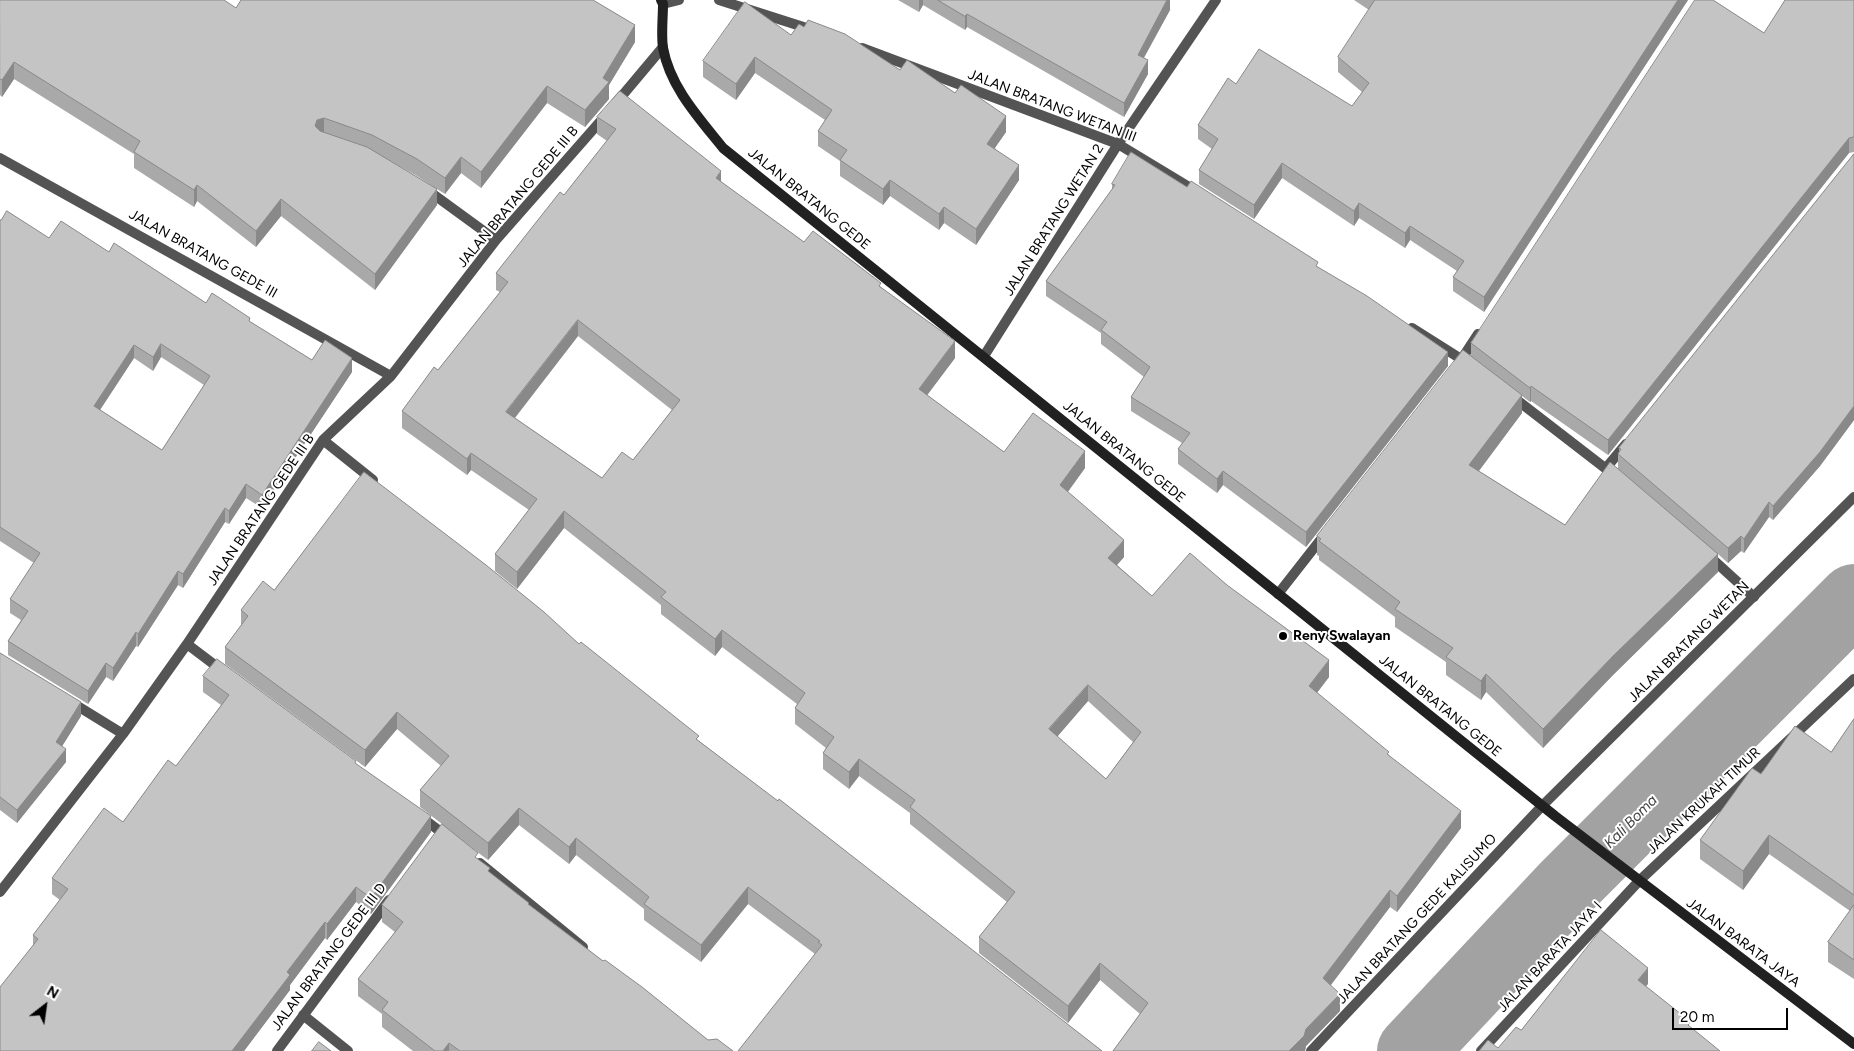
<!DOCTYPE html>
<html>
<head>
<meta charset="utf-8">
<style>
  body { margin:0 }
  #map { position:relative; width:1854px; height:1051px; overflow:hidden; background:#fff; font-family:Figtree,sans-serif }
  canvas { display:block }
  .north { position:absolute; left:20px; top:981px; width:50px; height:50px; -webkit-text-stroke:4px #fff; paint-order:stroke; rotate:30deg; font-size:14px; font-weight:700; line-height:20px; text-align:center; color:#000 }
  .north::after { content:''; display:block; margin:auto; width:18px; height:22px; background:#000; clip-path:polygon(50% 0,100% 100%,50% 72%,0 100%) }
  .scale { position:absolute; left:1672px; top:1008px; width:116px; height:22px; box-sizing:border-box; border:2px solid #000; border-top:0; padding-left:6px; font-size:15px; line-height:18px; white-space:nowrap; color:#000; -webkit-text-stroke:4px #fff; paint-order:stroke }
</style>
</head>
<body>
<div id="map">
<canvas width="1854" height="1051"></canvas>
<div class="north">N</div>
<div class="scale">20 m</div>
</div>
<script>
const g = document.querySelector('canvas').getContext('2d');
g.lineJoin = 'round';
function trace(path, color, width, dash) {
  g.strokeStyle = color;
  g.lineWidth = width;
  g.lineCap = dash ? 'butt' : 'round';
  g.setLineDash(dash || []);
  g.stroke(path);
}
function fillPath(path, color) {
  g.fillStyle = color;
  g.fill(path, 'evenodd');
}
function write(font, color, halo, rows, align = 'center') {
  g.font = font + ' Figtree,sans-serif';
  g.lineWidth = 4;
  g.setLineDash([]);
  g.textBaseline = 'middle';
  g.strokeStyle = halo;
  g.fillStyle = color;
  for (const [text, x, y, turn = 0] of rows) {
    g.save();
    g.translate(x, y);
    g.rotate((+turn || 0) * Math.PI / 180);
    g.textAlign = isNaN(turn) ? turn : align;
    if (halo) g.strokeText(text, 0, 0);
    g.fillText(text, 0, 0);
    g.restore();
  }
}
const river = new Path2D(`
  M1412,1051L1566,887L1854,599`);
const minor = new Path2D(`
  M719,0L816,31
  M663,4L679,0
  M862,48L1118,144L1199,193
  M616,103L663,47
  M0,158L391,376
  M426,189L496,240
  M1412,328L1469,364
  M984,356L1118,144L1216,0
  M1459,363L1478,334
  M1513,397L1614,475
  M323,440L373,480
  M1606,468L1626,444
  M1709,556L1754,597
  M1278,594L1325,534
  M187,644L224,672
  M71,702L123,734
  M421,817L449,838
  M480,863L583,947
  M0,892L123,734L187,644L323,440L391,376L496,240L605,116
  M303,1015L348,1051
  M277,1051L389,900
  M1311,1051L1542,806
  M1481,1051L1639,881`);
const tertiary = new Path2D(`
  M1542,806L1854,497
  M1639,881L1854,679`);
const secondary = new Path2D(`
  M661,0L663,4C663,18 661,34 663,48C670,87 699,118 723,148L1555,816L1854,1044`);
const wall = new Path2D(`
  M0,0L236,8L635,42L609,85V99L585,127L547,103L481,188L461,173L445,194L437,189V205L375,290L281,216L256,247L197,201L194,207L134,168V154L14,79L2,97L0,95ZM385,158L417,176L437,189Z
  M898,0H1170V10L1144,58L1148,74L1124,117L967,27L965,30L923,5L919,12Z
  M1354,0H1688L1484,312L1453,291V277L1457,271L1410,240L1405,248L1359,218L1354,226L1282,178L1254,219L1199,184V170L1212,149L1198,139V125L1236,84L1352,106L1362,92L1338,72V57L1369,10Z
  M1854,0V152L1849,153L1608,455L1531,401L1530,402L1522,396V413L1479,471L1565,525L1618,468V454L1619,452V448L1854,154V420L1820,466L1773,520L1769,517L1744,553L1741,551L1728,563L1718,554V572L1613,675L1543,748L1486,692L1481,700L1446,675V662L1395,627V617L1319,560V556L1317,555V536L1471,356V343L1764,33Z
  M804,27L900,70L1006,132L995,148L1019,180L976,245L944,223L939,230L890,196L883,205L840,176V161L818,146V131L825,120L755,73L736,100L703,77V61L791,35Z
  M597,117L721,182L804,242L881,287L955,358L927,395L1004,452L1085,468L1068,492L1124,557L1117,565L1152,596L1329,677L1317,693L1389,755L1461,828L1397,912L1390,907L1331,985L1340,1011L1306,1046L1305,1051H1113L1140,1014L1100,980L1068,1023L979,953V937L1007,902L910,824V813L859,776L849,789L823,769V753L826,748L795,724V708L797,704L722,647L715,656L661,614V605L564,528L517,589L495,571V554L529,510L471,470L467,475L402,428V411L438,370L500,292L496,290V273L564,195L607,141L597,134ZM578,336L672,410L633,460L602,478L515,418ZM1088,701L1133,742L1106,779L1057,737Z
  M1112,184L1187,187L1318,267L1448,366L1306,547L1223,485L1217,493L1178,464V449L1182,443L1131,411V397L1144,377L1101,344V333L1046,296V281L1112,190Z
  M0,220L49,238L109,252L206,303L250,322L312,360L352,372L262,508L246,498L229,524L225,522L183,588L178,585L138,647L136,646L113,681L106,677L88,704L8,655V641L21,620L10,613V599L34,563L0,541ZM161,357L204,385L162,450L100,410L134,358L153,371Z
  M274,590L579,644L699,741L1102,1051L815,954L748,904L701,962L644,920V909L576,855L569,864L519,825L488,860L456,836L490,873L529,905L708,1040L733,1051H413L382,1027V1014L358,996V979L395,932L382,922V905L442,824L420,807V790L441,766L397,729L365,767L225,664V647L241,626V610Z
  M0,653L81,716L62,746L66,762L17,823L0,810Z
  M203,676L356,764L431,832L371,914L356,902L327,940L325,938L290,985V990L244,1051H0L33,946V935L60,900L52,894V878L123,822L176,766L221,705L203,692Z
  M1854,719V979L1828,962V942L1850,911L1769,854L1743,890L1700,859V840L1761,774L1831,752Z`);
const shadedWall = new Path2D(`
  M919,0H923V5L919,12Z
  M1167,0H1170V10L1138,68V55Z
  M1678,0H1688L1484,312V297Z
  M967,14V27L965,30V16Z
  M635,25V42L609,85V99L585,127V110L603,78Z
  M755,57V73L736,100V84Z
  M1148,60V74L1124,117V103Z
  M14,62V79L2,97V80Z
  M547,86V103L481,188V172Z
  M1006,116V132L987,159V144Z
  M324,118V134L315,142V126L317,120Z
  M1849,138V153L1608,455V440Z
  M461,157V173L445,194V178Z
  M1282,163V178L1254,219V205Z
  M1019,165V180L976,245V229Z
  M721,171V187L716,178Z
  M890,180V196L883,205V189Z
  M197,185V201L194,207V190Z
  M437,189V205L375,290V274Z
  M281,199V216L256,247V231Z
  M1359,203V218L1354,226V211Z
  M944,207V223L939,230V214Z
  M1410,226V240L1405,248V233Z
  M578,320V336L506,429V412Z
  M955,341V358L919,406V389Z
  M161,344V357L153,371V357Z
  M134,345V358L94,419V406Z
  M1448,352V366L1306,547V532Z
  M352,358V372L262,508V495Z
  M1531,386V401L1530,402V388Z
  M1522,395V413L1469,484V465Z
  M1854,406V420L1820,466L1773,520V506Z
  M1085,451V468L1060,502V485Z
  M471,453V470L467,475V459Z
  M1223,471V485L1217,493V479Z
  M246,484V498L229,524V511Z
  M1769,502V517L1744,553V539Z
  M225,508V522L183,588V574Z
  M564,511V528L517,589V572Z
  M1741,536V551L1728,563V548Z
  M1124,540V557L1108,575V558Z
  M1718,554V572L1613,675L1543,748V729L1613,656Z
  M178,571V585L138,647V634Z
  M722,630V647L715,656V639Z
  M136,632V646L113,681V668Z
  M1329,660V677L1309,703V686Z
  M106,663V677L88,704V691Z
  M1486,674V692L1481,700V681Z
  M1088,685V701L1049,746V729Z
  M81,702V716L56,756V742Z
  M397,712V729L365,767V750Z
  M66,749V762L17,823V810Z
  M859,759V776L849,789V772Z
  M519,808V825L488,860V843Z
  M1461,811V828L1397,912V896Z
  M431,816V832L371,914V898Z
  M1769,835V854L1743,890V871Z
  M576,838V855L569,864V847Z
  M356,887V902L327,940V924Z
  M748,887V904L701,962V945Z
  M1390,890V907L1323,995V978Z
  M325,922V938L290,985V990L244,1051H232L287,972Z
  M1100,963V980L1068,1023V1006Z
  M1648,968V984L1638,996V980Z
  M1340,994V1011L1306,1046L1305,1051H1289L1306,1029Z
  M449,1043V1051H443Z`);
const building = new Path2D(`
  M0,0H224L236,8L241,0H593L635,25L603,78L609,82L585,110L547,86L481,172L461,157L445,178L417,159L372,135L324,118L317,120L315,126L320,131L367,147L437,189L375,274L281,199L256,231L197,185L194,190L134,152L140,141L14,62L2,80L0,79Z
  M938,0H1167L1138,55L1148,60L1124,103L967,14L965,16Z
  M1375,0H1678L1484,297L1453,277L1464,261L1410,226L1405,233L1359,203L1354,211L1282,163L1254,205L1199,170L1218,139L1198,125L1228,78L1236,84L1259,49L1352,106L1369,83L1338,57Z
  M1695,0H1713L1764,33L1785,0H1854V137L1849,138L1608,440L1531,386L1530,388L1471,343Z
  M745,2L791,35L799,24L804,27L808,20L845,34L900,70L907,60L955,93L961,85L1006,116L987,144L1019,165L976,229L944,207L939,214L890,180L883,189L840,160L847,150L818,131L832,110L755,57L736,84L703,61Z
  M620,91L721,171L716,178L804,242L813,231L881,283L879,286L955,341L919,389L1004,452L1033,413L1085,451L1060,485L1124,540L1108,558L1152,596L1190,553L1227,585L1329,660L1309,686L1389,752L1387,754L1461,811L1397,896L1390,890L1323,978L1340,994L1306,1029L1304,1036L1289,1051H1113L1148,1003L1100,963L1068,1006L979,937L1015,892L910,807L915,800L859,759L849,772L823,753L834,737L795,708L805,693L722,630L715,639L661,597L666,592L564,511L517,572L495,554L537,499L471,453L467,459L402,411L434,367L438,370L508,282L496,273L560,192L564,195L616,129L597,117ZM578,320L680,400L633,460L622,452L602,478L506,412ZM1088,685L1141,732L1106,779L1049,729Z
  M1131,152L1187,187L1191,181L1318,262L1316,266L1367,296L1448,352L1306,532L1223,471L1217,479L1178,449L1190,433L1131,397L1150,367L1101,330L1107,322L1046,281L1115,185L1112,184Z
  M1854,154V406L1820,452L1773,506L1769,502L1744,539L1741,536L1728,548L1618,454L1621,449L1619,448Z
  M7,211L49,238L61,221L109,252L114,243L206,303L212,293L250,318L249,321L312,360L325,340L352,358L262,495L246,484L229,511L225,508L183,574L178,571L138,634L136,632L113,668L106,663L88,691L8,641L28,611L10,599L40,553L0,527V220H1ZM161,344L210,376L162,450L94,406L134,345L153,357Z
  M1463,350L1522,395L1469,465L1565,525L1610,462L1718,554L1613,656L1543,729L1486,674L1481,681L1446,657L1453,648L1395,609L1400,602L1319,541L1321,539L1317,536Z
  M364,472L486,565L544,612L579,644L581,642L699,736L696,739L778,801L779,799L1102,1051H738L822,945L818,942L820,941L748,887L701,945L644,904L649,897L576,838L569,847L519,808L488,843L420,790L449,756L397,712L365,750L225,647L248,616L241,610L263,581L274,590Z
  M0,653L81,702L56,742L66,749L17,810L0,797Z
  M217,659L356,761L355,763L431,816L371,898L356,887L327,924L325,922L287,972L290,975L232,1051H0V987L38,939L33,935L68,889L52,878L104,808L123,822L168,760L176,766L229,695L203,676Z
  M1854,719V895L1769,835L1743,871L1700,840L1752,768L1761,774L1795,726L1831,752Z
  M442,824L478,853L475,857L490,868L488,871L529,903L528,904L603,961L605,960L642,987L708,1040L717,1039L733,1051H460L449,1043L443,1051H435L382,1010L388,1002L358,979L403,922L382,905Z
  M1854,905V960L1828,942Z
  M1601,930L1648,968L1638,980L1691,1022L1688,1025L1720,1051H1479L1488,1040L1498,1048L1516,1027L1521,1030Z
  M319,1042L331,1051H312Z`);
const markers = [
  [1283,636,5,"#000"]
];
const streetNames = [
  ["JALAN BRATANG WETAN III",1052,106,21],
  ["JALAN BRATANG GEDE III B",518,197,-50],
  ["JALAN BRATANG GEDE",809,199,39],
  ["JALAN BRATANG WETAN 2",1054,220,-58],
  ["JALAN BRATANG GEDE III",203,254,29],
  ["JALAN BRATANG GEDE",1124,452,39],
  ["JALAN BRATANG GEDE III B",261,510,-56],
  ["JALAN BRATANG WETAN",1689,642,-45],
  ["JALAN BRATANG GEDE",1440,706,39],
  ["JALAN KRUKAH TIMUR",1704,801,-43],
  ["JALAN BRATANG GEDE KALISUMO",1417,919,-47],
  ["JALAN BARATA JAYA",1743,943,37],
  ["JALAN BRATANG GEDE III D",329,957,-53],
  ["JALAN BARATA JAYA I",1550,957,-47]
];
const poiNames = [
  ["Reny Swalayan",1293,636]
];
const waterNames = [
  ["Kali Boma",1631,822,-45]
];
trace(river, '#a2a2a2', 70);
trace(minor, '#545454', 10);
trace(tertiary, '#545454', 10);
trace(secondary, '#212121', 10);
fillPath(wall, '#a9a9a9');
fillPath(shadedWall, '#898989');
fillPath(building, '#c4c4c4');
trace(building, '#898989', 1);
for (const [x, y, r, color] of markers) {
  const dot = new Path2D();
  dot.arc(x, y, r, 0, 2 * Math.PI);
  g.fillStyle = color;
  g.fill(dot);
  trace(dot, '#fff', 2);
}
write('14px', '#000', '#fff', streetNames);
write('bold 14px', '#000', '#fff', poiNames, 'left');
write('italic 15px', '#434343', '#fff', waterNames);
</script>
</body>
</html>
